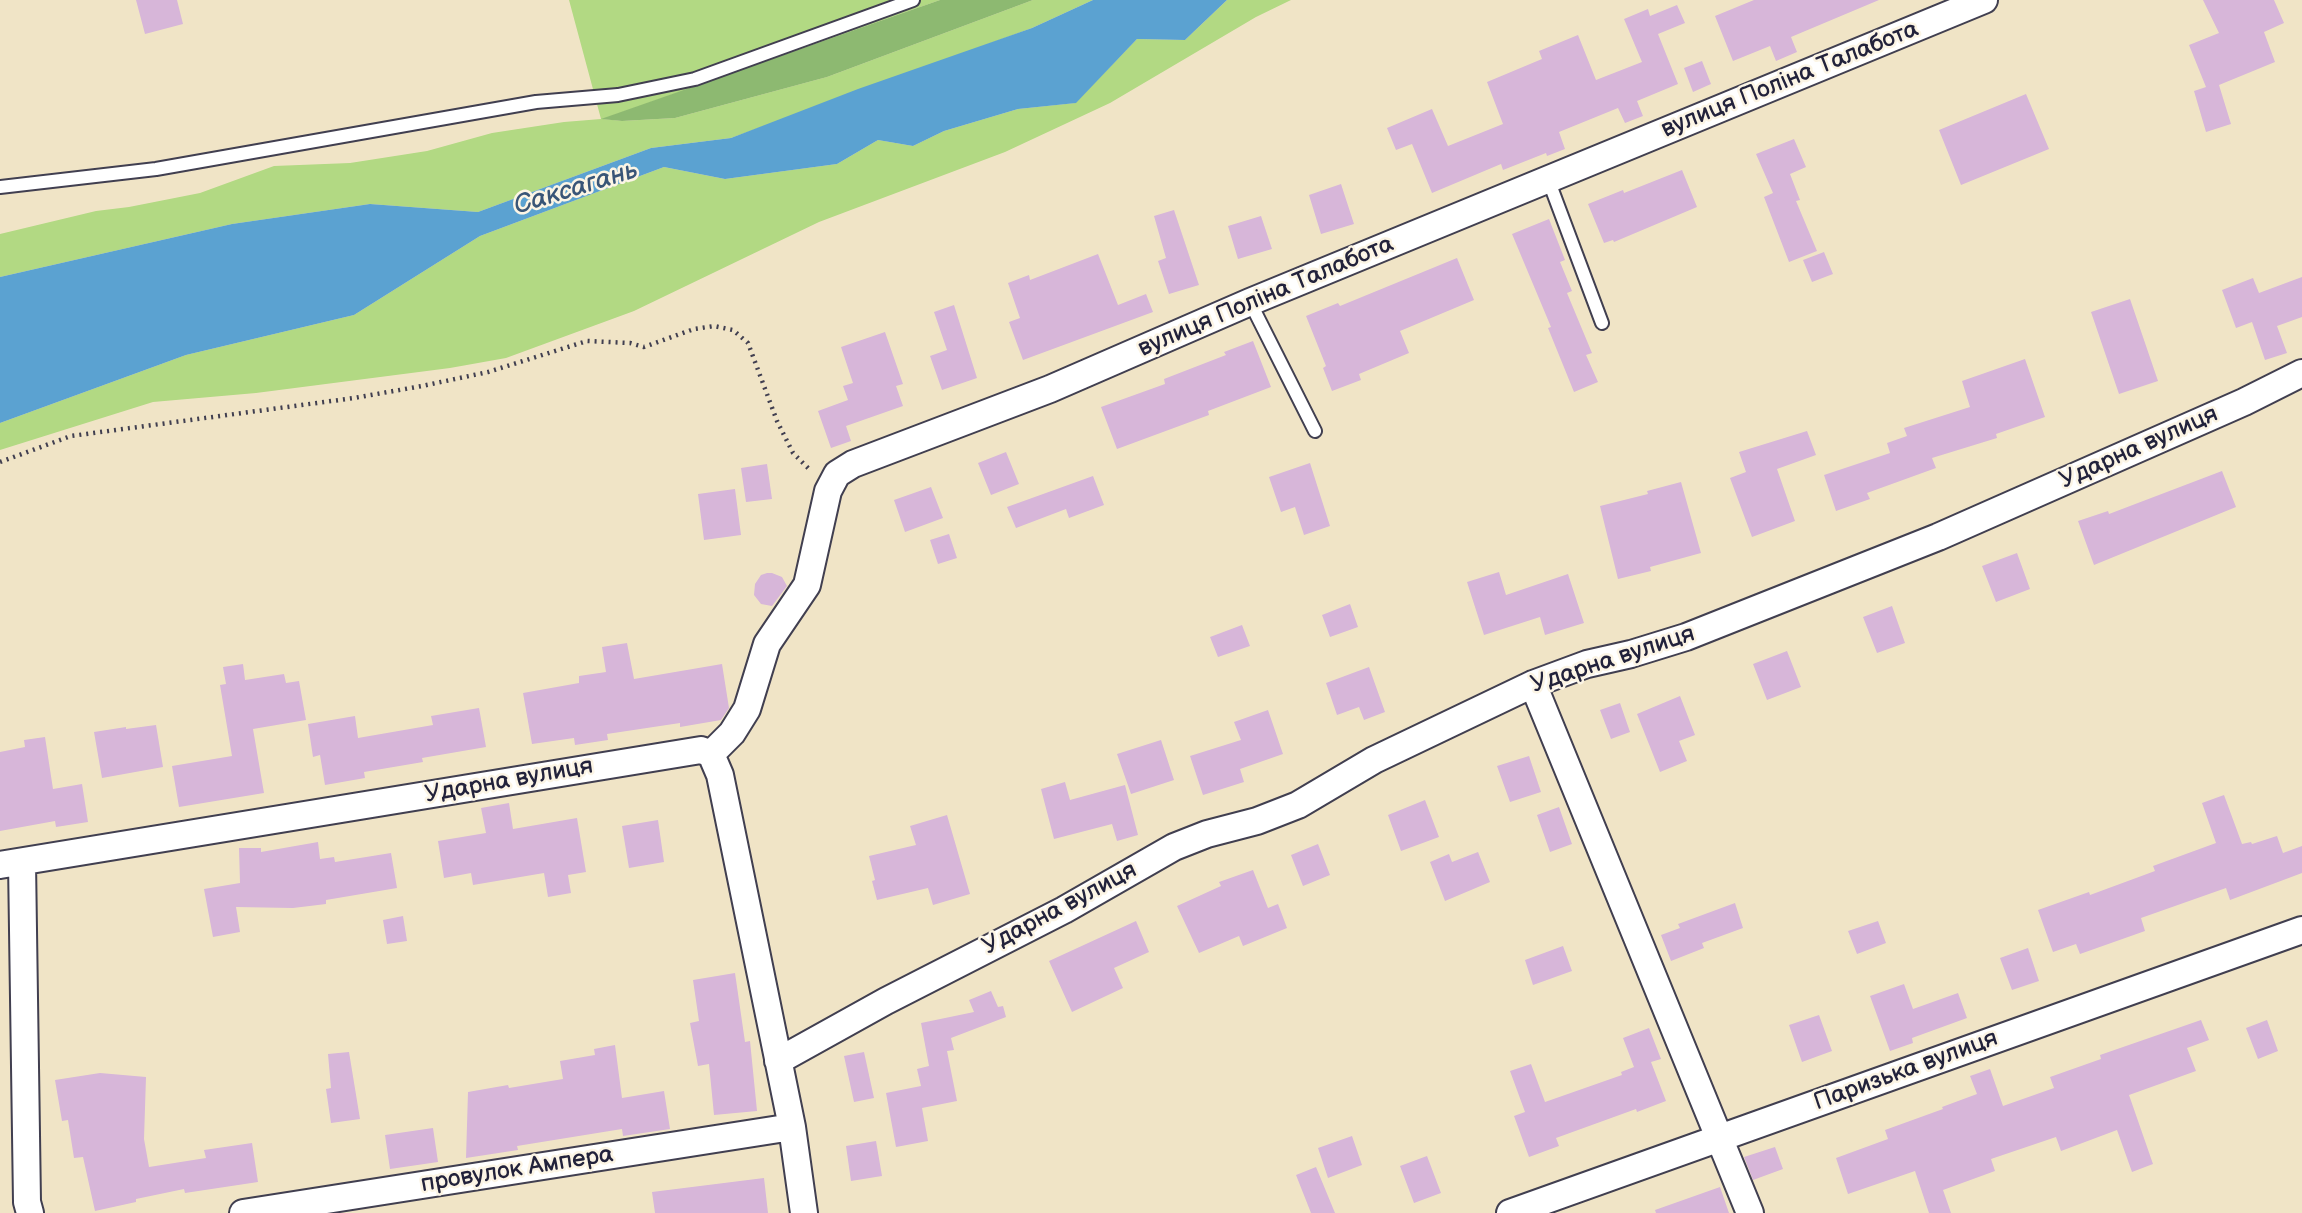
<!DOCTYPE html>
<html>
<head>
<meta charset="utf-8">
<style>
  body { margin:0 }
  canvas { display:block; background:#f0e4c6 }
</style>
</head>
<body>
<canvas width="2302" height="1213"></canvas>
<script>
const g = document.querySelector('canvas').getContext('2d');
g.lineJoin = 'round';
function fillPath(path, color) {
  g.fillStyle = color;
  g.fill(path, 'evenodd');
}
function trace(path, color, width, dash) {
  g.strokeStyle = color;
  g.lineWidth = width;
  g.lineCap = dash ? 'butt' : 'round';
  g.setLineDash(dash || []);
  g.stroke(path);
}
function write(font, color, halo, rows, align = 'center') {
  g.font = font + ' "Balsamiq Sans",sans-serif';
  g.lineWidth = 5;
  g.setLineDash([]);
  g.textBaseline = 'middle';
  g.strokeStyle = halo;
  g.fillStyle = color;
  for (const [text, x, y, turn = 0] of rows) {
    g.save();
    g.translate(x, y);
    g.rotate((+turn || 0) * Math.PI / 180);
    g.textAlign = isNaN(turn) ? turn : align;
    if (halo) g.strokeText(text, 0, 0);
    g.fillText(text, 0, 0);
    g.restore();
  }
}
const green = new Path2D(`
  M569,0H940L603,119L622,121L675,118L827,77L1033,0H1093L1032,28L731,138L651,148L478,212L370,204L232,224L0,277V234L96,211L129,207L200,193L274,166L350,163L427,151L492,133L564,122L601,119Z
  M1227,0H1291L1256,17L1110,103L1005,152L819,222L634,311L506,358L450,368L256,393L153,402L0,450V423L186,355L354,315L480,236L664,167L725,179L837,164L878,140L913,146L944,131L1018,109L1075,103L1137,39L1185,40Z`);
const forest = new Path2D(`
  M940,0H1033L827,77L675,118L622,121L601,119Z`);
const water = new Path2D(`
  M1093,0H1227L1185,40L1137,39L1076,103L1018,109L944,131L913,146L878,140L837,164L725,179L664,167L480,236L354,315L186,355L0,423V277L232,224L370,204L478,212L651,148L731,138L858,89L1032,28Z`);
const building = new Path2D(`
  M136,0H177L183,24L145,34Z
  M1754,0H1879L1791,37L1797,52L1776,61L1770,46L1733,61L1715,16Z
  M2203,0H2274L2284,23L2264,32L2275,62L2219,85L2231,124L2206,132L2194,91L2206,87L2189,45L2219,33Z
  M1677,5L1685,23L1658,34L1678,84L1637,101L1643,116L1625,123L1618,108L1559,132L1565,149L1547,156L1546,153L1503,170L1501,164L1432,193L1412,144L1396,150L1387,128L1432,109L1448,146L1503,124L1487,82L1542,59L1539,51L1578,35L1596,80L1642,62L1624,19L1648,9L1650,16Z
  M1702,61L1711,84L1693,92L1684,68Z
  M2026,94L2049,149L1961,185L1939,130Z
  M1794,139L1806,167L1790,174L1800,200L1796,201L1817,251L1789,262L1764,197L1773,193L1756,154Z
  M1682,170L1697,207L1614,242L1613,240L1604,243L1588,204L1623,190L1624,193Z
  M1341,184L1354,224L1321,234L1309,195Z
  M1174,210L1199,285L1169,294L1158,261L1166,258L1154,216Z
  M1261,216L1272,249L1238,259L1228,226Z
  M1549,219L1565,260L1560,262L1572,291L1567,293L1592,353L1586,355L1598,382L1574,392L1548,328L1551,327L1512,234Z
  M1824,252L1833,274L1812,282L1803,260Z
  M1098,254L1118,305L1146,294L1153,312L1023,360L1009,322L1020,318L1008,283L1029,275L1030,280Z
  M1457,258L1474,300L1400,331L1409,353L1359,374L1361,380L1332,391L1323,368L1326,366L1306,316L1338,303L1340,306Z
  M2302,277V317L2277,326L2287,353L2265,360L2252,322L2236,328L2222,290L2253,278L2259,293Z
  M2130,299L2158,381L2119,394L2091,312Z
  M954,305L977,378L942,390L930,356L947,350L934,312Z
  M885,332L903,384L896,386L903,406L846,426L851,441L831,448L818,411L848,400L843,386L853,383L841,347Z
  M1253,341L1271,387L1208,411L1209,415L1117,449L1101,407L1165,384L1164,379L1226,355L1224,352Z
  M2025,359L2045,417L1996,434L1997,438L1932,458L1936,468L1867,493L1870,499L1836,511L1824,475L1890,453L1887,443L1907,436L1904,428L1970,407L1962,381Z
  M1807,431L1816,455L1777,469L1795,521L1752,537L1730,478L1746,472L1739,452Z
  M1006,452L1019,484L991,495L978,463Z
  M1310,463L1330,526L1304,535L1295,507L1281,512L1269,477Z
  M767,464L772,499L746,502L741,468Z
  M2222,471L2236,507L2094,565L2078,521L2108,511L2109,514Z
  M1093,476L1104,505L1069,518L1066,509L1016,528L1007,507Z
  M1681,482L1701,553L1650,567L1651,571L1618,579L1600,506L1648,494L1647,491Z
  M931,487L943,518L905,532L894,500Z
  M735,489L741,535L704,540L698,494Z
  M949,534L957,558L938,564L930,540Z
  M2017,553L2030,589L1996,602L1982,566Z
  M1499,572L1506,595L1568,574L1584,623L1545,635L1540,617L1484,635L1467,582Z
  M767,573H772L782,577L787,586L772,606L761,604L754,595L755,584L761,575Z
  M1350,604L1358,627L1330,637L1322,615Z
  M1892,606L1905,643L1877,653L1863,617Z
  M1242,625L1250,646L1218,657L1210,637Z
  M627,643L634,679L722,664L729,708L721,720L680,727V723L607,734L608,740L575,745L574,738L532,744L523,693L579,683V676L606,672L602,647Z
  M1787,651L1801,687L1767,700L1753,664Z
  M243,664L245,680L284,674L286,683L299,681L306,720L253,729L264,793L179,807L172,766L232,756L220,685L226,684L223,667Z
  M1369,667L1385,712L1364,720L1359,707L1337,715L1326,683Z
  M1680,696L1695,735L1679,741L1687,761L1660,772L1637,714Z
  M1620,703L1630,732L1611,739L1600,710Z
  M479,708L486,747L422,758L423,762L364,772L365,778L325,785L320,755L313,757L308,724L355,716L358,738L433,725L431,716Z
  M1268,710L1283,754L1240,769L1244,782L1203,795L1190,756L1241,740L1234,722Z
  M156,725L163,767L102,778L94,732L126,727V729Z
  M45,737L53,789L82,784L88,822L56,827L55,821L0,831V752L25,747L24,740Z
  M1161,740L1174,780L1131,794L1117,754Z
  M1529,756L1541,792L1510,802L1497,766Z
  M1065,782L1070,800L1125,785L1138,835L1117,841L1112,824L1054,839L1041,789Z
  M2224,795L2242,844L2251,842L2252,844L2277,836L2283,853L2302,846V873L2230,900L2226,888L2141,918L2145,931L2080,954L2076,944L2053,952L2038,910L2089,892L2090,895L2155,871L2153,866L2216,843L2202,803Z
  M1425,800L1439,837L1401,851L1388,815Z
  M509,803L513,829L577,818L586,872L568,875L571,893L548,897L544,873L473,885L471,873L444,878L438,841L486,833L481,808Z
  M1559,807L1572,844L1550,852L1537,815Z
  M947,815L970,894L933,905L928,888L877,900L872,881L875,880L869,856L916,845L910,826Z
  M658,820L664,862L629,868L622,826Z
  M318,842L320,859L334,857L335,862L391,853L397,888L326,900V904L293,908L236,907L240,932L213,937L204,889L240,883L239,848H261V852Z
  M1318,844L1330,875L1303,886L1291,855Z
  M1478,852L1490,882L1445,901L1430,862L1449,854L1452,862Z
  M1253,870L1268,908L1278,904L1287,928L1243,946L1239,936L1199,953L1177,906L1221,886L1219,882Z
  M1735,903L1743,928L1702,943L1704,948L1671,961L1661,935L1680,928L1678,924Z
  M403,916L407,941L387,944L383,920Z
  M1136,921L1149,952L1114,968L1123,988L1072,1012L1049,961Z
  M1878,921L1886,943L1857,954L1848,931Z
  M1563,946L1572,971L1533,985L1525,960Z
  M2028,948L2039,981L2012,990L2000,958Z
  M735,973L745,1042L750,1041L757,1111L714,1115L709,1064L698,1066L690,1023L699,1021L693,980Z
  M1904,984L1913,1009L1958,993L1967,1018L1912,1038L1913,1043L1890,1051L1870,996Z
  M991,991L998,1007L1003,1006L1006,1017L951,1038L954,1050L947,1051L957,1101L922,1108L928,1141L896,1147L886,1093L921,1086L917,1069L929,1066L921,1023L974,1012L969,1000Z
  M1819,1015L1832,1051L1802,1062L1789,1025Z
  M2201,1020L2209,1040L2187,1048L2196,1071L2129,1095L2153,1164L2132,1172L2117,1130L2061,1151L2056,1137L1991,1159L1995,1171L1943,1190L1951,1213H1929L1915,1171L1848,1194L1836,1158L1888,1139L1885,1130L1943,1109L1942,1107L1977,1094L1970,1076L1990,1069L2003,1106L2054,1088L2050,1077L2101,1059L2100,1055Z
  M2267,1020L2278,1051L2258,1059L2246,1028Z
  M1649,1028L1661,1059L1651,1062L1666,1101L1637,1112L1636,1109L1556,1138L1559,1146L1529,1157L1514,1116L1525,1112L1510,1071L1531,1064L1545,1102L1622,1075L1621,1072L1634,1067L1623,1038Z
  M615,1045L622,1098L664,1091L670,1129L623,1136L622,1129L517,1146L518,1150L466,1158L468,1092L508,1085L509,1088L563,1079L560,1061L595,1055L594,1049Z
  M349,1052L360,1119L331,1123L326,1089L331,1088L328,1054Z
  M864,1052L874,1098L854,1102L844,1056Z
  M100,1073L146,1077L144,1139L149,1167L206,1158L204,1150L252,1143L258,1182L185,1193L184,1189L136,1199V1202L95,1211L83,1157L74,1158L68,1120L62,1121L55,1080Z
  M433,1128L438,1162L390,1169L385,1135Z
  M1352,1136L1362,1165L1328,1178L1318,1148Z
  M876,1141L882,1176L851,1181L846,1146Z
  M1775,1147L1783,1169L1753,1180L1744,1157Z
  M1427,1156L1441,1193L1414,1203L1400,1166Z
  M1316,1167L1335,1213H1311L1296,1175Z
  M764,1178L768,1213H655L652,1192Z
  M1720,1187L1729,1213H1656L1655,1210Z`);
const path = new Path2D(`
  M0,462L71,436L354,398L422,386L488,372L587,341L630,343L644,347L694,329L714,326L733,330L748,343L777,421L793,453L811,471`);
const lane = new Path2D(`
  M1548,179L1602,323
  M0,187L156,169L536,102L618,95L695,79L913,0
  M1250,302L1315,431`);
const street = new Path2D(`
  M1533,684L1750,1213
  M711,754L732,733L747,709L767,644L807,585L828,491L837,474L853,464L1050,389L1250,302L1984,0
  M22,862L27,1202L30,1213
  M0,865L701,750L711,754L720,775L792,1127L804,1213
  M778,1061L886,1001L1064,910L1174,847L1207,834L1257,821L1298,805L1374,760L1533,684L1587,664L1631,654L1686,637L1938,537L2244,402L2302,373
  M243,1213L792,1127
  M1510,1213L2302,930`);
const streetNames = [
  ["вулиця Поліна Талабота",1790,80,-22],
  ["вулиця Поліна Талабота",1266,297,-23],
  ["Ударна вулиця",2139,448,-24],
  ["Ударна вулиця",1613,660,-18],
  ["Ударна вулиця",509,781,-10],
  ["Ударна вулиця",1060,909,-28],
  ["Паризька вулиця",1906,1071,-20],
  ["провулок Ампера",517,1170,-9]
];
const waterNames = [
  ["Саксагань",576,189,-17]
];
fillPath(green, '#b2d983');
fillPath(forest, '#8db971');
fillPath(water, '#5ba2d1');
fillPath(building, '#d7b6d9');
trace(lane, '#413f50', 16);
trace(street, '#413f50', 30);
trace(path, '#413f50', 4.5, [2, 5]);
trace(lane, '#fff', 12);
trace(street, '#fff', 26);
write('24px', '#22223b', '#fcf5e5', streetNames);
write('italic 26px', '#395577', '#fcf5e5', waterNames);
</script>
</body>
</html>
